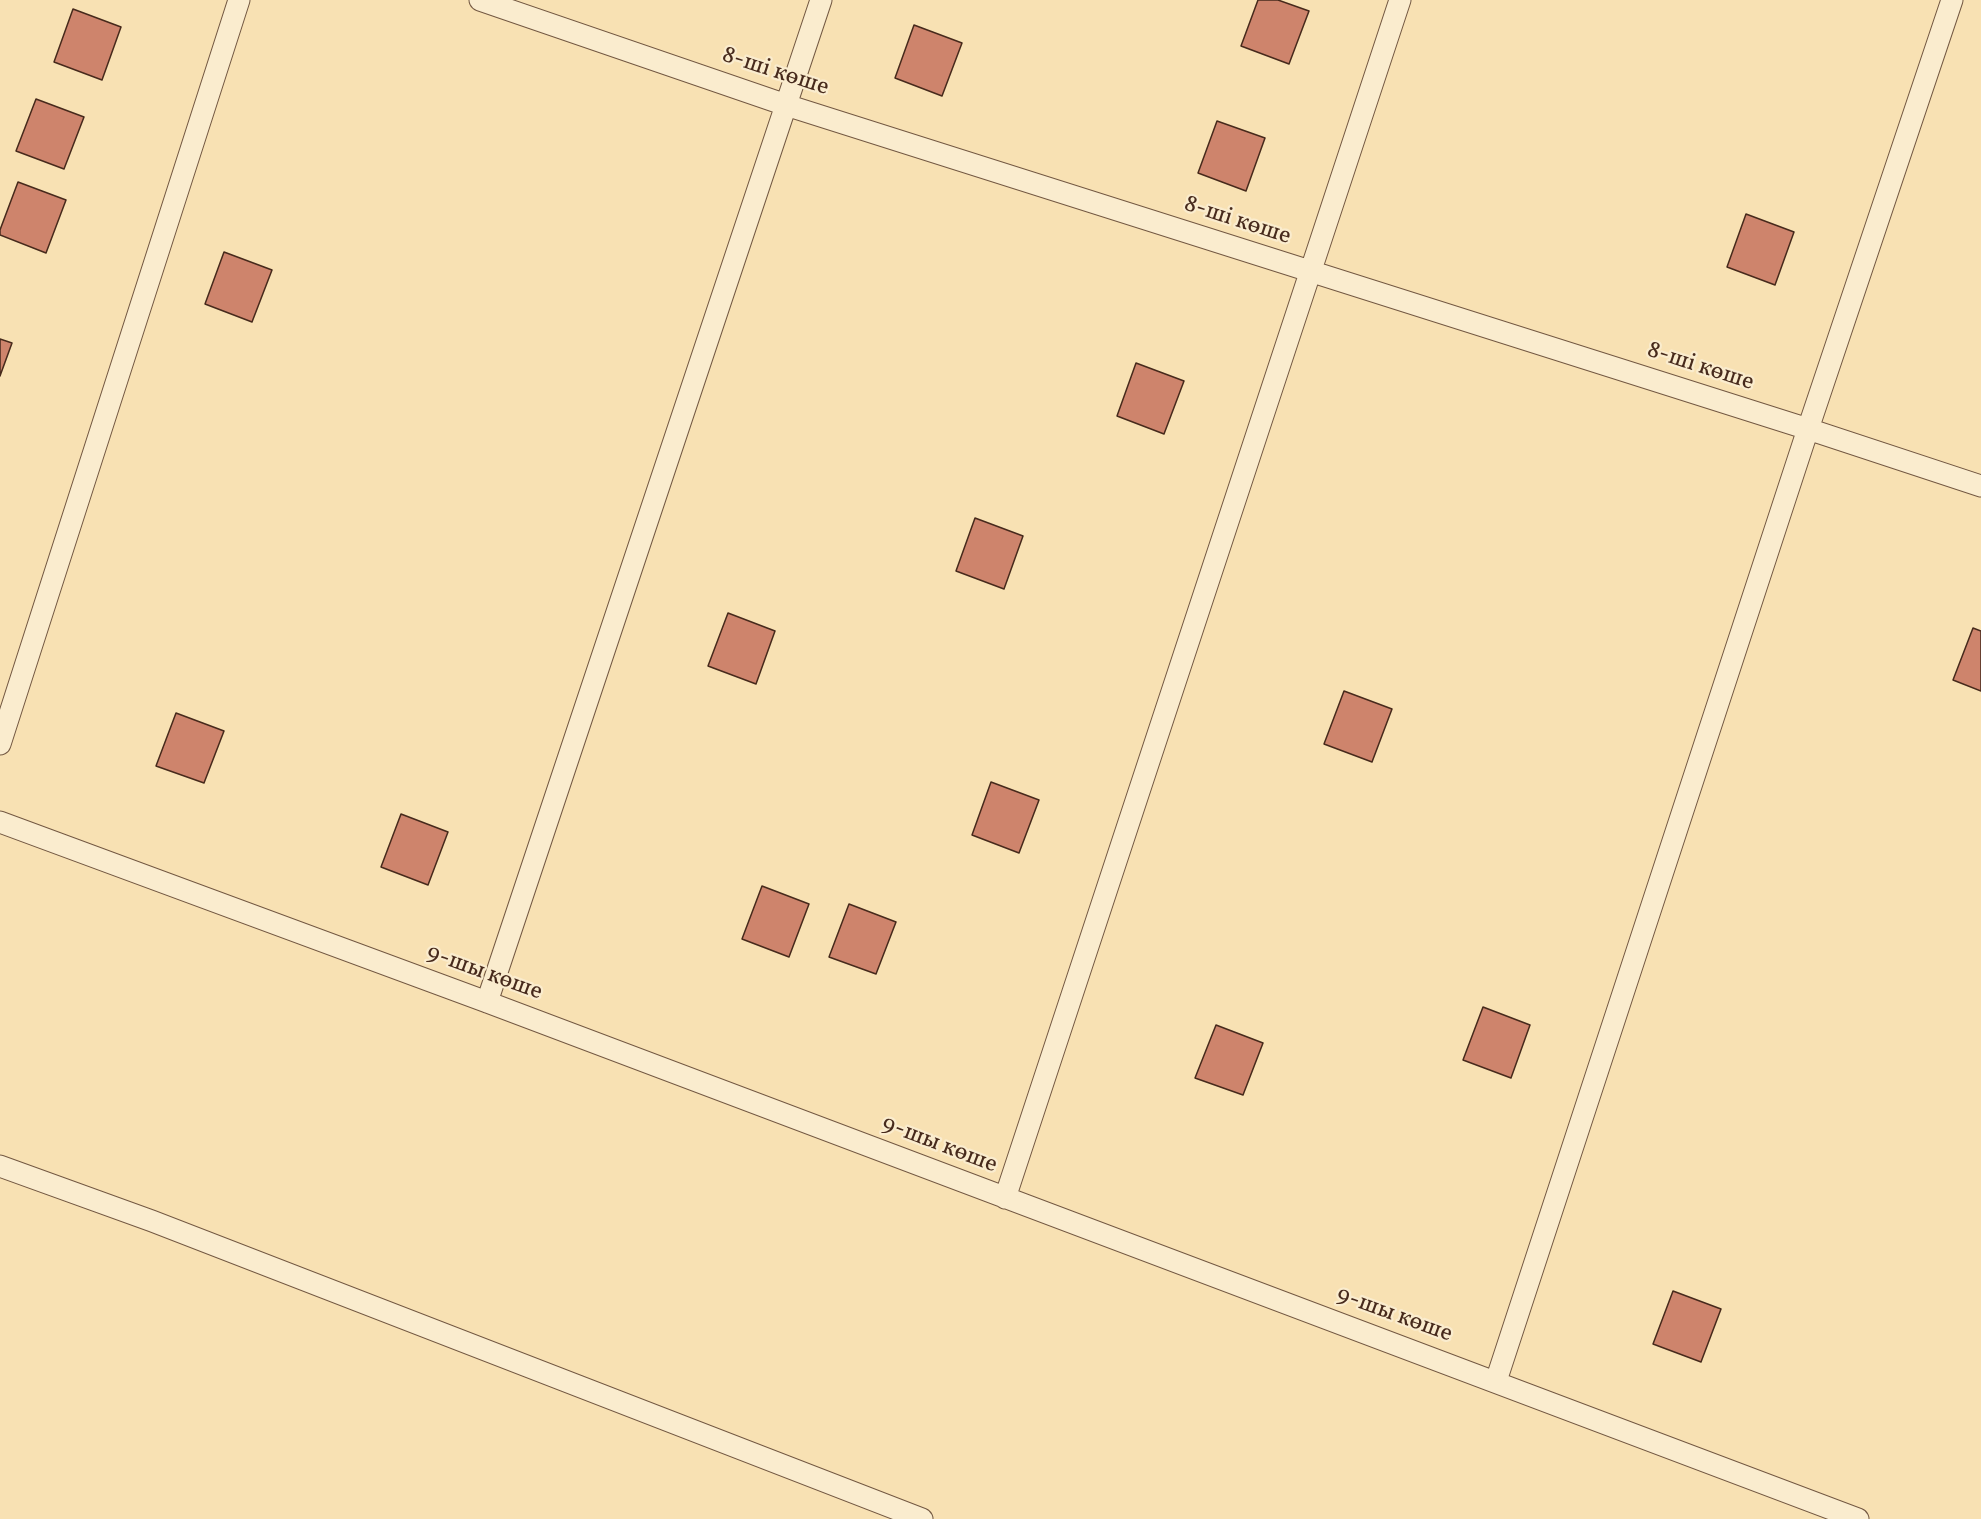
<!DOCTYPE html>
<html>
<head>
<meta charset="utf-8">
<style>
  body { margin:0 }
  canvas { display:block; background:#f8e1b3 }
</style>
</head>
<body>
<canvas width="1981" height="1519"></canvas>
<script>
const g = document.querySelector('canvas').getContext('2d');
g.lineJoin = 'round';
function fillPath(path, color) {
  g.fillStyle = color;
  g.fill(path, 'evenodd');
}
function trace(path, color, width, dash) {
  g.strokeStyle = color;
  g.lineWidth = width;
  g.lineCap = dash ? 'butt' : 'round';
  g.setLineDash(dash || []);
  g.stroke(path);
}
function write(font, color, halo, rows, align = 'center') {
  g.font = font + ' Vollkorn,serif';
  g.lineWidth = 4.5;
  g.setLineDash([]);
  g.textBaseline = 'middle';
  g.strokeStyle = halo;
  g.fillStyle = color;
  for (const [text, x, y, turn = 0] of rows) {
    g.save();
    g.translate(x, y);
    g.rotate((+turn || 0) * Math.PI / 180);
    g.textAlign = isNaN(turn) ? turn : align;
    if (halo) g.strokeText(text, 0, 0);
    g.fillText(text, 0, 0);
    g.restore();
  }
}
const building = new Path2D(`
  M1258,0H1278L1309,11L1289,64L1241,46Z
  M73,9L121,27L102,80L54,62Z
  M914,25L962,43L942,96L895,78Z
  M36,99L84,117L64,169L16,151Z
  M1217,121L1265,138L1246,191L1198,173Z
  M18,182L66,200L46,253L0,235V230Z
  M1746,214L1794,232L1775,285L1727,267Z
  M224,252L272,270L252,322L205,304Z
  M0,339L12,343L0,376Z
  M1136,363L1184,381L1164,434L1117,416Z
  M975,518L1023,536L1004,589L956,571Z
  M728,613L775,631L756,684L708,666Z
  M1973,628L1981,631V691L1953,680Z
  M1344,691L1392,709L1372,762L1324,744Z
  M176,713L224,731L204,783L156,766Z
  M991,782L1039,800L1019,853L972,835Z
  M401,814L448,832L428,885L381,867Z
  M762,886L809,904L789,957L742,939Z
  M849,904L896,922L876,974L829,957Z
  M1483,1007L1530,1025L1511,1078L1463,1060Z
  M1216,1025L1263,1043L1243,1095L1195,1078Z
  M1673,1291L1721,1309L1701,1362L1653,1344Z`);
const service = new Path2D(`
  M480,0L786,105L1808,429L1981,486
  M0,744L239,0
  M0,822L487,1002L1858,1519
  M487,1002L821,0
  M0,1166L152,1221L922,1519
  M1005,1198L1400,0
  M1496,1381L1808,429L1952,0`);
const streetNames = [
  ["8-ші көше",775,73,18],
  ["8-ші көше",1237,222,18],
  ["8-ші көше",1700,368,18],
  ["9-шы көше",484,974,20],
  ["9-шы көше",939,1146,21],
  ["9-шы көше",1394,1316,20]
];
fillPath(building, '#ce846c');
trace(building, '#472a1c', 1.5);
trace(service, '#735842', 23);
trace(service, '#faecce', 21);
write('24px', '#472a1c', '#faecce', streetNames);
</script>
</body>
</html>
